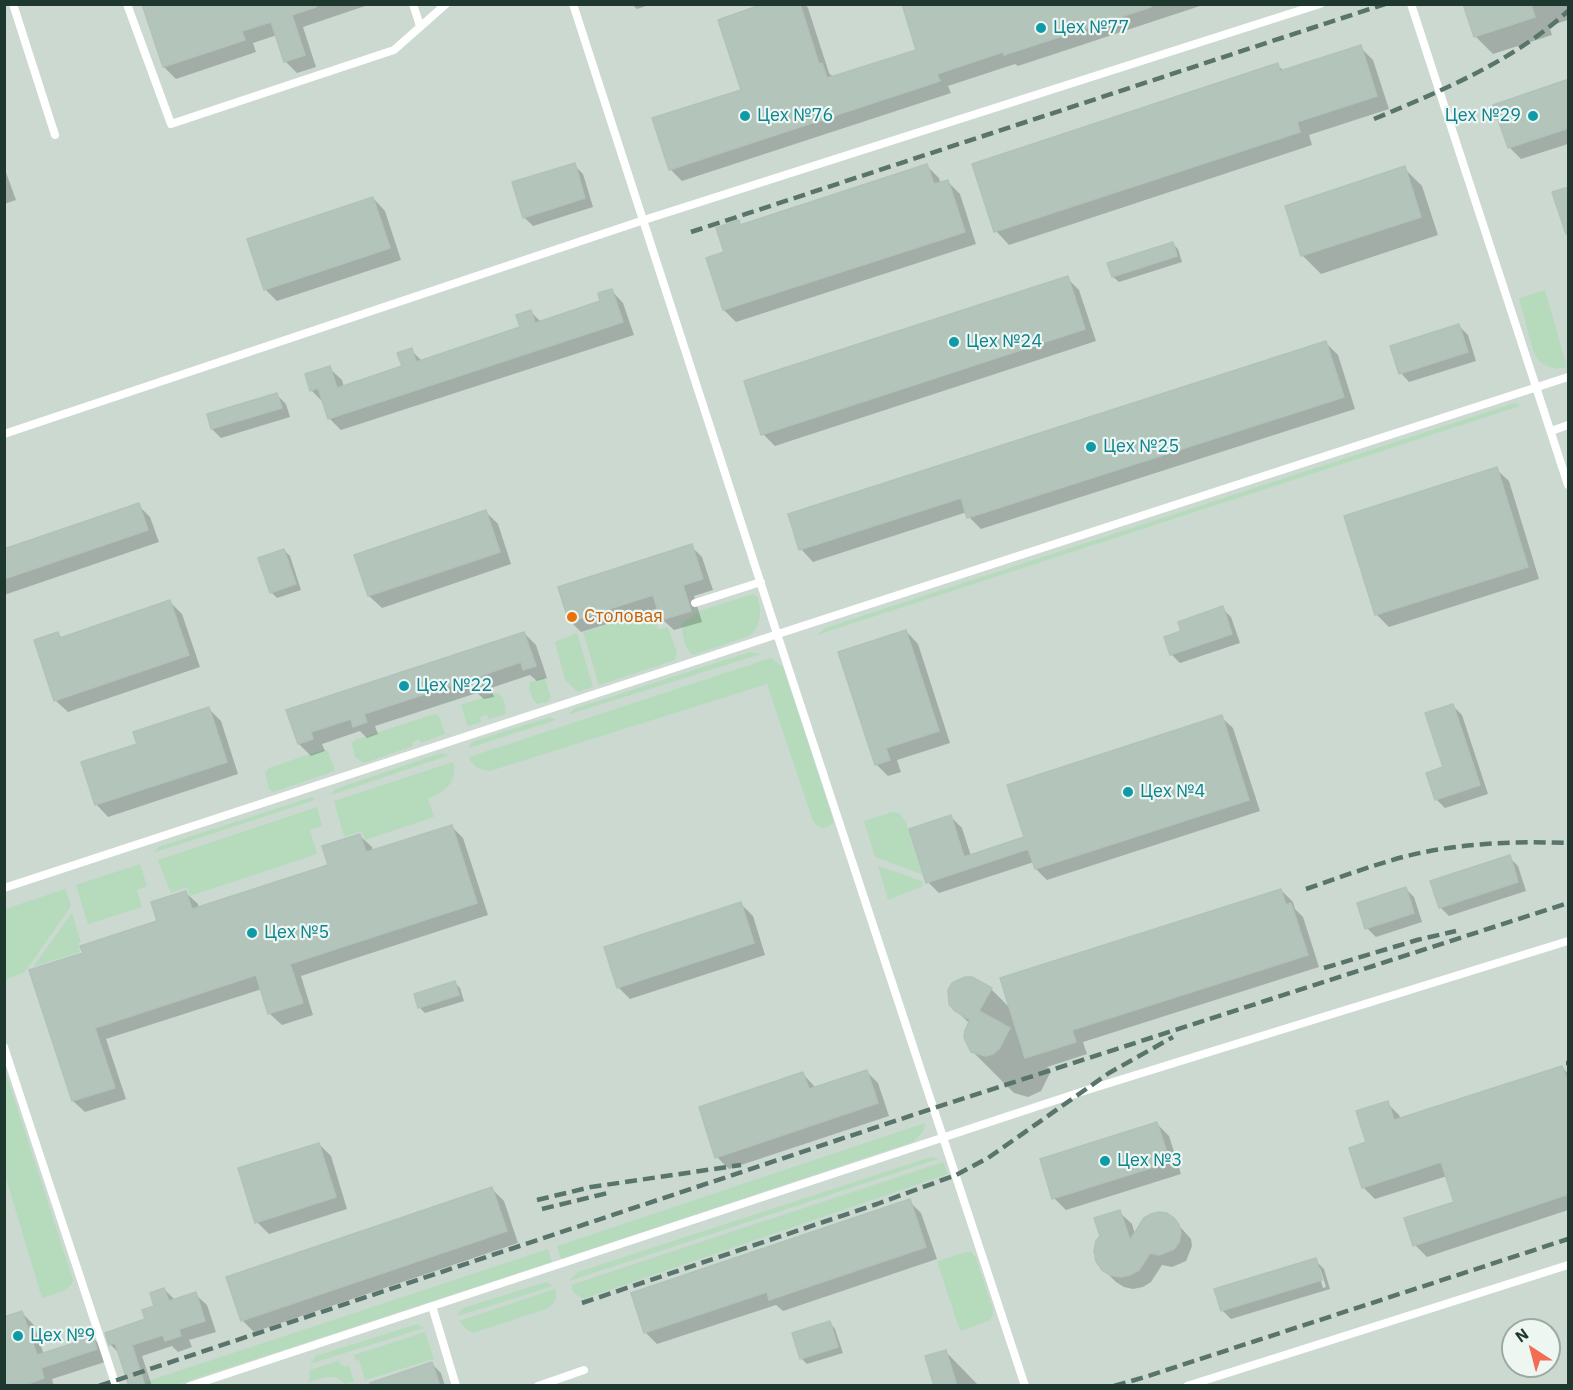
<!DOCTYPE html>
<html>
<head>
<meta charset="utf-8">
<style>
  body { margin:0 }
  #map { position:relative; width:1573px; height:1390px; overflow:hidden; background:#dde9e3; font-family:"IBM Plex Sans",sans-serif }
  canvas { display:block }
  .frame { position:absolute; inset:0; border:6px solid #1f382f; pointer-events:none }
  .north { position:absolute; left:1501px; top:1318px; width:60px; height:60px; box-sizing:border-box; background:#edf6f1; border:2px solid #9baaa3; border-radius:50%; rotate:324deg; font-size:16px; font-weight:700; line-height:24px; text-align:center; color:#1f382f }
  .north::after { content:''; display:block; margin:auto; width:21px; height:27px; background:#f16d53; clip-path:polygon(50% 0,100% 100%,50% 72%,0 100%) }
</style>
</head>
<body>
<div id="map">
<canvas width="1573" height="1390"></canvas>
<div class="frame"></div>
<div class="north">N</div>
</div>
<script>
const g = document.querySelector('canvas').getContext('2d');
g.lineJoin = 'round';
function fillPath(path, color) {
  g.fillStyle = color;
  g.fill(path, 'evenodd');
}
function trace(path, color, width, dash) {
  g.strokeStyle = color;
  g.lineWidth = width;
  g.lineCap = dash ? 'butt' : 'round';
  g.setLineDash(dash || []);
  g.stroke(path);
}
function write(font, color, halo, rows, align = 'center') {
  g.font = font + ' "IBM Plex Sans",sans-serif';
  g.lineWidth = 4.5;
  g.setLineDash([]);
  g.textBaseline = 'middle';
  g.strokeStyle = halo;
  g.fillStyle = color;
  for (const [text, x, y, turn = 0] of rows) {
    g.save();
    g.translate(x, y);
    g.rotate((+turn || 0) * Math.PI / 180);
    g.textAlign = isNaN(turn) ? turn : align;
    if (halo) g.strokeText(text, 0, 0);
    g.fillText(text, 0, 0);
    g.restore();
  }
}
const built = new Path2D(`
  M5,5H1568V1385L5,1386ZM1513,1330H1549V1366H1513Z`);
const green = new Path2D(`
  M1545,290L1567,367C1557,370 1544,368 1537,358C1531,348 1523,311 1519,298Z
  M1515,403L1520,406L817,635L825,628Z
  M753,594L757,596C762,610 762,626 749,636L693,655C684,649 682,633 682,623L699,611Z
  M652,611L658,630L668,627L677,653L675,660L599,685L583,632Z
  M577,633L593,687L578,692L565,680L555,642Z
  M750,652L761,654L567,715L576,708Z
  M771,658L783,667L834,822C826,830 820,830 813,821L767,684L490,771C479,770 473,767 469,757Z
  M544,677L551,697L548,702L537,704C532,700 528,689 530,682Z
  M497,693C504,696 507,707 505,714L489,719L487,715L480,717L481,722L469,726L467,724L461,705Z
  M435,714L439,716L445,734L421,743L419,739L412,742L413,746L364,763L355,757L352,743L355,740Z
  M550,717L556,720L468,748L472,742Z
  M322,750H327L334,767V771L274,792L269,789L265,773L269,768Z
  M441,753L450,755L331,795L335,789Z
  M453,762C459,782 445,791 428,799L434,817L365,840L362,831L344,837L334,801Z
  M312,797L315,800L156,852L155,851L158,847Z
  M317,807L322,826L310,830L317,854L190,896L187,887L171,893L158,860Z
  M892,812L899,813L906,822L924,875L875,857L864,821Z
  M140,864L147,886L137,890L142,907L88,924L76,885Z
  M878,866L922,881L923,886L888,900Z
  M65,889L71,906L25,972L5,980V909Z
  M72,913L81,942L78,943L80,952L33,967Z
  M5,1070L73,1280C71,1292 53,1294 42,1298L5,1175Z
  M925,1123L924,1130L913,1142L561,1259L557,1246Z
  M931,1157L938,1159L569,1281L578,1272Z
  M943,1162L948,1174L583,1299L574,1293L571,1285Z
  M548,1249L552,1262L176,1385H147L145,1382Z
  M966,1252H971L976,1258L993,1309V1315L990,1320L960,1331L937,1261Z
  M546,1282L553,1286L458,1316V1313L463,1308Z
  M555,1289C558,1300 554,1304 546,1309L473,1333L467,1330L459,1321Z
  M417,1324L424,1328L310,1364L316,1356Z
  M425,1332L434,1359L365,1380L359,1360L356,1361L354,1355Z
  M338,1361L343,1366H349L354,1381L345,1384C336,1372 321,1378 309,1382L310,1370Z`);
const shadow = new Path2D(`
  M144,4H371L303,27L316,67L297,73L285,61L277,35L253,43L256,52L176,79L164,67Z
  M632,4H652L637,9Z
  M768,4H805L808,8L829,73L834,78L918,51L904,4H1206L1018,66L1015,64L948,86L951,93L682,181L670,169L742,91Z
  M1465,4H1568V20L1549,26L1552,35L1493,54L1475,36Z
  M1360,47L1373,60L1389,109L1309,135L1312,145L1009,245L996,231L1277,65L1284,71Z
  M1568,81V144L1521,159L1509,147Z
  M574,165L583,174L593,207L533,226L524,217Z
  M927,166L939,178L941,184L947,181L960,194L976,244L736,322L724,310L726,253L738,222L742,226Z
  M4,167L16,200L4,204Z
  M1404,168L1422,186L1438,235L1321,274L1302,255Z
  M373,198L385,211L401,260L277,301L265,289Z
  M1172,243L1178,249L1182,262L1119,282L1113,277Z
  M1067,278L1079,290L1096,341L775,446L763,434Z
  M611,290L623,303L634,335L341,430L329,418L323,402L311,390L329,368L342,380L344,387L404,367L411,350L422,361L522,328L530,311L541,322L602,302Z
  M1459,326L1468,335L1476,361L1409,382L1401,373Z
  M1326,343L1338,355L1355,409L981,529L969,517L967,512L813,562L801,549L790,515Z
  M277,395L286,404L290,417L221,438L212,429L209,415Z
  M1496,469L1509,481L1539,579L1389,627L1377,615L1346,517Z
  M138,505L150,517L159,542L4,595V550Z
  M486,512L498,524L511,564L382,608L369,596L356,556Z
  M691,546L702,557L713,590L694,596L702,622L674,630L662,619L659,608L581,632L570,621Z
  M284,550L290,556L301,590L277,598L271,592Z
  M170,602L182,614L200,667L68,712L55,700L58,634L62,638Z
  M1222,608L1231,617L1240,643L1180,663L1171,654L1183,632Z
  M906,631L918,644L950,743L897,760L901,772L888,776L876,764Z
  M524,633L536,645L547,678L537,681L530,675L491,688L494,697L484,699L477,693L375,726L378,734L367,738L360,731L322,744L325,751L311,756L299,744L288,711Z
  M1453,706L1462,715L1488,794L1445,808L1436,799L1445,768Z
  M209,709L221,721L238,774L108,817L96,804L139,745Z
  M1221,717L1233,728L1260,811L1047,880L1036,869L1034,862L939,893L928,882L951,817L962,828L971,856L1026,838Z
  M451,826L463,838L488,915L301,976L313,1015L282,1025L270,1014L262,989L106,1039L126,1099L85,1112L73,1101L84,954L159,922L186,893L198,904L199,909L330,866L360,836L372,847L373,852Z
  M1509,857L1518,866L1526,891L1449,916L1440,907Z
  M1405,888L1414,897L1422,922L1376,937L1367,928Z
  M1281,890L1293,902L1295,909L1303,917L1319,967L1083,1042L1087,1054L1047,1067L1051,1071L1041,1091L1028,1097L1014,1093L972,1051L970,1024L955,1009L953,984L958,980L972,979L991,989L1011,1009Z
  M741,904L753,916L765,955L630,999L618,987Z
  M454,982L460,988L464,1001L425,1013L420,1008L416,995Z
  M1562,1067L1568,1074V1210L1427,1257L1415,1245L1456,1203L1447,1176L1375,1199L1363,1187L1368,1143L1387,1103L1399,1115L1401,1119Z
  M866,1071L878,1083L889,1116L729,1169L717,1157L803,1074L816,1088Z
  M1157,1124L1169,1136L1181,1174L1066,1210L1054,1198Z
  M319,1144L331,1156L347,1209L269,1234L257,1222Z
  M492,1189L504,1201L518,1243L254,1332L242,1320Z
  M909,1201L921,1213L937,1259L783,1311L776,1305L657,1344L645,1332Z
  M1119,1212L1132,1224L1135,1234L1173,1219L1191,1239L1192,1246L1186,1261L1172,1267L1162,1265L1151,1282L1143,1287L1133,1289L1124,1287L1116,1282L1103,1269Z
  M1315,1260L1324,1269L1330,1289L1231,1319L1222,1310ZM1317,1268H1320L1326,1287L1323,1288Z
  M164,1289L175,1300L195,1294L207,1305L216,1332L189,1340L192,1347L178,1352L172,1346L142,1356L152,1386H130L120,1354L110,1344L147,1320L156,1307Z
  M22,1313L34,1325L44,1355L93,1338L105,1350L108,1361L52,1379L54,1386H4Z
  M830,1323L835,1329L843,1353L807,1364L801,1358Z
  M945,1351L979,1386H935Z
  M432,1364L441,1373L445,1386H367Z`);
const building = new Path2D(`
  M142,4H316V7L292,15L305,55L284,62L271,22L242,31L245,40L163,67Z
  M763,4H800L819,64L822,63L827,78L916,50L902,4H1150L1151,7L1004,55L1003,52L937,74L940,81L669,170L652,118L741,90L718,20Z
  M1463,4H1531L1535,17L1474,37Z
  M1361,45L1377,96L1297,122L1300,132L994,232L972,164L1278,63L1280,71Z
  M1569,79V128L1508,148L1493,105Z
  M575,163L585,198L523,218L512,182Z
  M927,164L934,184L948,180L965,232L723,310L706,258L724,252L716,228L739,220L740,225Z
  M1405,166L1421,217L1301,256L1285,206Z
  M1569,187V234H1566L1552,192Z
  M373,197L390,248L264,290L247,239Z
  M1173,242L1177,256L1112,277L1107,263Z
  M1068,276L1085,329L761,435L744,381Z
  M612,289L623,322L328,419L318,388L310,391L305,374L330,366L337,388L402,366L397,353L412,348L416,362L520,327L516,315L531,310L535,323L600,301L598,293Z
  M1459,324L1468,352L1399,374L1390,346Z
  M1326,341L1344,397L967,518L961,498L799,550L788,514Z
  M277,393L282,408L211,429L207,414Z
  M1497,467L1528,567L1375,615L1344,516Z
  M139,503L148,530L4,579V549Z
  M486,510L500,552L368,596L354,555Z
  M692,544L703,579L683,585L691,611L661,620L653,595L569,622L558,587Z
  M284,549L296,584L270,593L258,558Z
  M170,600L189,655L54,701L34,640L58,632L60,638Z
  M1223,606L1232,634L1170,655L1164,637L1181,631L1178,622Z
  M906,630L939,731L886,748L890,760L875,765L838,652Z
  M524,632L536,666L523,670L521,662L480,676L482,684L471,688L468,680L364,714L367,722L353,727L351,719L311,732L313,739L298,744L286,710Z
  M1453,704L1480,785L1435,800L1426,773L1443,767L1425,713Z
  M209,707L227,762L95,805L81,762L137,744L133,732Z
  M1222,715L1249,800L1035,869L1028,849L926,883L909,829L951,815L964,857L1024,837L1007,785Z
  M452,825L477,903L290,964L303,1003L268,1014L256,975L95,1028L115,1088L72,1101L29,970L83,953L80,946L157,921L151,902L186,891L192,909L328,865L322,846L360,834L366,852Z
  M1510,855L1518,882L1439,908L1430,881Z
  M1406,887L1414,913L1365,929L1357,903Z
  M1281,889L1286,905L1291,903L1308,955L1072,1030L1076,1042L1025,1058L1000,978Z
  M741,902L754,943L617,988L604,947Z
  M965,977H972L992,988L979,1011L1010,1028L999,1049L993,1054L986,1056L971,1052L964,1038L965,1030L970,1020L954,1010L949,1004L948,990L952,983Z
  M455,981L459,995L418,1008L414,994Z
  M1562,1066L1566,1077H1569V1194L1413,1246L1404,1218L1454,1202L1441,1162L1362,1188L1349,1148L1366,1142L1356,1111L1388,1101L1394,1120Z
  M867,1070L878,1103L715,1158L699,1107L803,1072L809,1089Z
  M1157,1122L1170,1162L1052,1199L1040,1159Z
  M319,1143L336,1197L255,1223L238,1168Z
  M492,1187L507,1231L241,1321L226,1277Z
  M910,1199L926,1247L769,1300L767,1292L644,1333L631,1293Z
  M1120,1210L1130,1240L1144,1218L1151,1214L1159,1212L1167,1213L1174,1218L1179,1225L1181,1233L1179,1242L1174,1249L1159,1255L1150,1253L1139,1270L1130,1275L1120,1277L1110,1275L1102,1270L1096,1261L1094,1251L1096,1241L1100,1236L1094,1218Z
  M1316,1258L1322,1280L1221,1311L1214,1289Z
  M164,1288L169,1301L196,1292L205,1321L179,1329L181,1336L165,1341L163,1335L132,1345L145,1386H129L115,1343L109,1345L105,1333L145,1319L142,1310L154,1306L150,1293Z
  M22,1311L37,1355L93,1337L97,1349L41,1368L44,1378L22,1386H4V1317Z
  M830,1321L838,1347L800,1359L792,1333Z
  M946,1350L957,1386H934L925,1356Z
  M432,1362L440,1386H370V1383Z`);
const service = new Path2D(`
  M13,4L55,135
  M127,4L171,124L394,50L446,4
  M413,4L420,26
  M573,4L782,649L1025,1386
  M1411,4L1568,485
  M1551,431L1568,425
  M4,434L644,220L1320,4
  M695,603L761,582
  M4,888L778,634L1568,377
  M4,1047L116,1386
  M432,1306L456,1386
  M190,1386L1084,1091L1568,941
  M538,1386L584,1370
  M1187,1386L1568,1265`);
const rail = new Path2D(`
  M1374,119C1443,90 1512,62 1568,11
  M691,232L1385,4
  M1306,889C1338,878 1370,866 1403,857C1457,843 1513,841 1568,843
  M1324,968L1417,940L1456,931
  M1566,1063H1568
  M537,1200L591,1187L741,1165
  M542,1209L612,1192
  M582,1303L877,1204L956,1175L988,1158L1109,1073L1173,1037
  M99,1386L934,1108L1568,903
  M1114,1386L1145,1377L1568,1239`);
const markers = [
  [1041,28,6,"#0f9aa8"],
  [745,116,6,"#0f9aa8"],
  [1533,116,6,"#0f9aa8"],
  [954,342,6,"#0f9aa8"],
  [1091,447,6,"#0f9aa8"],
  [572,617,6,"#e8710a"],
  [404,686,6,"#0f9aa8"],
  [1128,792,6,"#0f9aa8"],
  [252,933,6,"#0f9aa8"],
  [1105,1161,6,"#0f9aa8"],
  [18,1336,6,"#0f9aa8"]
];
const cultureNames = [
  ["Цех №77",1053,28],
  ["Цех №76",757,116],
  ["Цех №29",1521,116,"right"],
  ["Цех №24",966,342],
  ["Цех №25",1103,447],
  ["Цех №22",416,686],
  ["Цех №4",1140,792],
  ["Цех №5",264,933],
  ["Цех №3",1117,1161],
  ["Цех №9",30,1336]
];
const foodNames = [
  ["Столовая",584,617]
];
fillPath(built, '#cbd9d1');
fillPath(green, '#b5dbbc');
fillPath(shadow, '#0003');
fillPath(building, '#b3c4bb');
trace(building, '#b0c2b9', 1.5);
trace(service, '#fff', 8);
trace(rail, '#59746b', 4.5, [12, 6]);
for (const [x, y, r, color] of markers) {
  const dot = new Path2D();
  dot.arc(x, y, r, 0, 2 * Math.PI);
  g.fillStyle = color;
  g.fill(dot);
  trace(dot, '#edf6f1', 2);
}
write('18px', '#0d838f', '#edf6f1', cultureNames, 'left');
write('18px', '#c56008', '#edf6f1', foodNames, 'left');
</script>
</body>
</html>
